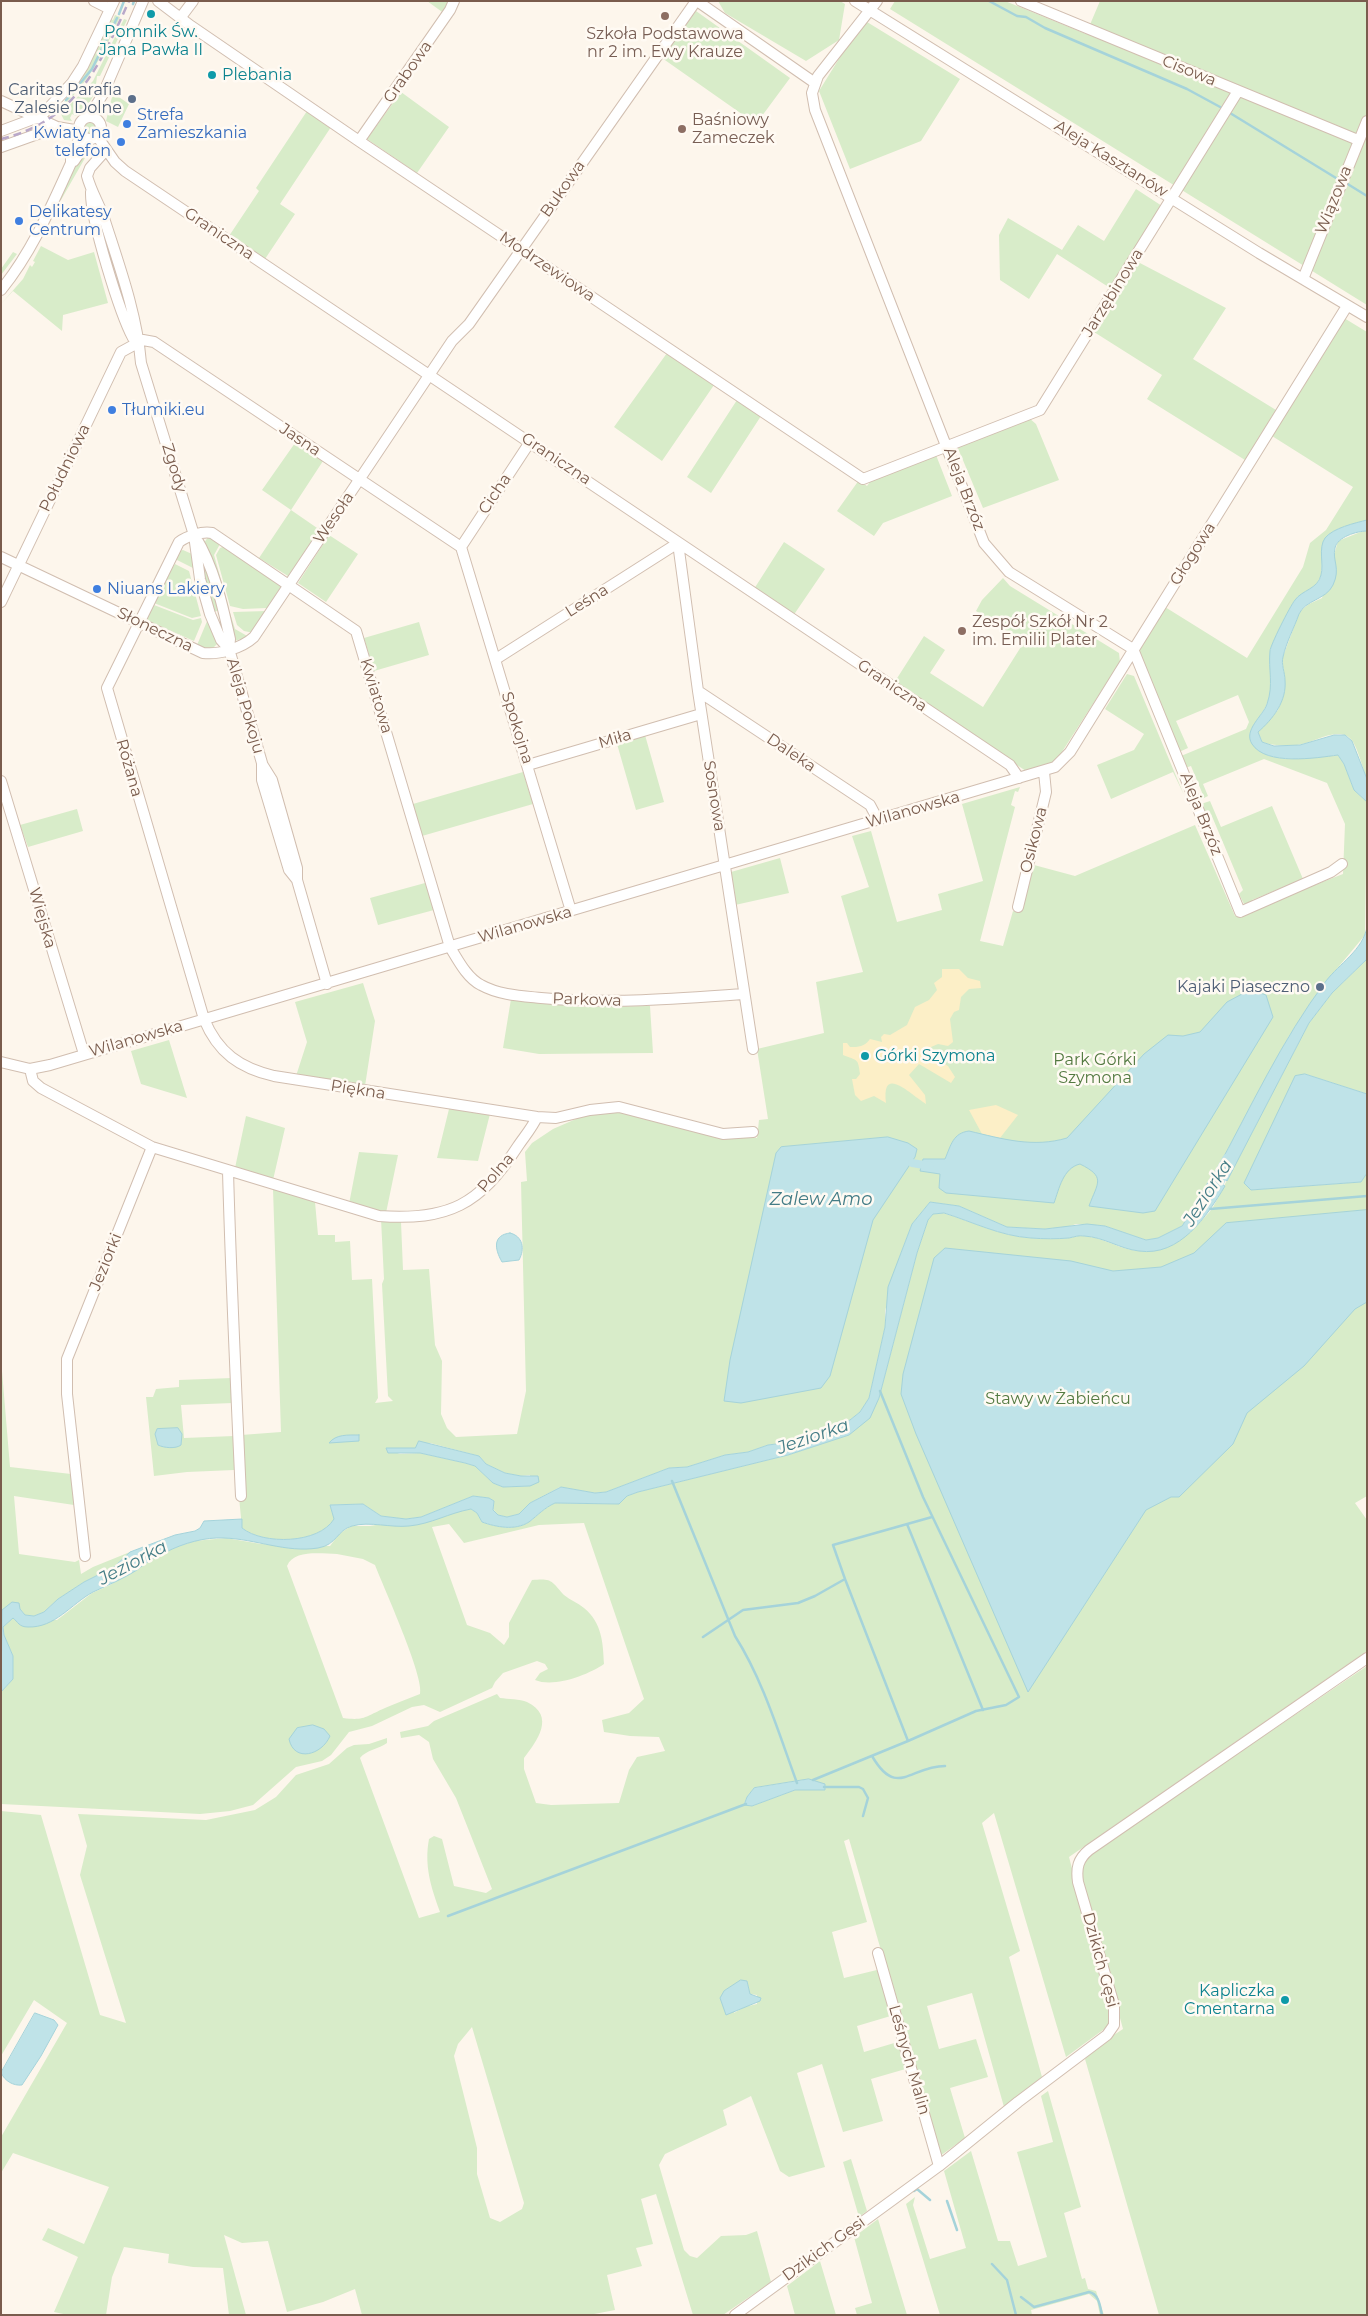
<!DOCTYPE html>
<html>
<head>
<meta charset="utf-8">
<style>
  body { margin:0 }
  #map { position:relative; width:1368px; height:2316px; overflow:hidden; background:#fdf6ec; font-family:Montserrat,sans-serif }
  canvas { display:block }
  .frame { position:absolute; inset:0; border:2px solid #7a5c4d; pointer-events:none }
</style>
</head>
<body>
<div id="map">
<canvas width="1368" height="2316"></canvas>
<div class="frame"></div>
</div>
<script>
const g = document.querySelector('canvas').getContext('2d');
g.lineJoin = 'round';
function fillPath(path, color) {
  g.fillStyle = color;
  g.fill(path, 'evenodd');
}
function trace(path, color, width, dash) {
  g.strokeStyle = color;
  g.lineWidth = width;
  g.lineCap = dash ? 'butt' : 'round';
  g.setLineDash(dash || []);
  g.stroke(path);
}
function write(font, color, halo, rows, align = 'center') {
  g.font = font + ' Montserrat,sans-serif';
  g.lineWidth = 5;
  g.setLineDash([]);
  g.textBaseline = 'middle';
  g.strokeStyle = halo;
  g.fillStyle = color;
  for (const [text, x, y, turn = 0] of rows) {
    g.save();
    g.translate(x, y);
    g.rotate((+turn || 0) * Math.PI / 180);
    g.textAlign = isNaN(turn) ? turn : align;
    if (halo) g.strokeText(text, 0, 0);
    g.fillText(text, 0, 0);
    g.restore();
  }
}
const green = new Path2D(`
  M427,1H451L445,14Z
  M718,1H840L845,4L839,40L806,61L725,13Z
  M895,1H1005L1086,34L1100,1H1367V305L890,9Z
  M696,11L790,78L756,124L662,58Z
  M115,15L120,17C104,52 89,83 60,109L110,19L113,20Z
  M124,19L127,20L100,76H97L95,93L86,108L76,116L72,114L70,118L72,121L64,120L61,114L93,81Z
  M867,22L960,79L921,141L850,169L819,91L850,41Z
  M401,92L449,127L417,173L367,139Z
  M113,93L129,104L118,127L106,121Z
  M307,111L331,127L280,204L295,214L265,259L229,236L259,191L256,188Z
  M84.5 128a5.5 5.5 0 1 1 11 0a5.5 5.5 0 1 1-11 0Z
  M82,154L85,158L61,200L58,198Z
  M1136,189L1162,206L1110,288L1057,254L1029,299L1000,280L999,235L1008,218L1062,250L1078,225L1104,241Z
  M41,246L68,260L94,252L108,303L63,315L62,331L13,291L1,304L23,279L30,265L32,267L35,262L33,261Z
  M13,252L17,254L1,275V269Z
  M1138,262L1226,308L1193,359L1276,410L1245,460L1147,399L1162,375L1094,332Z
  M1344,318L1367,332V520L1338,529L1326,538L1323,545L1321,576L1315,587L1295,600L1270,650L1271,692L1266,706L1252,729L1267,755L1285,759L1338,755L1344,764L1354,790L1367,802L1365,935L1326,982L1289,1036L1215,1173L1182,1226L1158,1238L1146,1240L1105,1226L1076,1224L1067,1227L1045,1229L1007,1227L959,1206L930,1202L912,1224L901,1253L885,1311V1327L869,1398L860,1412L850,1420L828,1429L784,1443L768,1445L748,1452L725,1455L687,1467L669,1468L606,1492L595,1493L560,1487L530,1503L519,1514L507,1517L498,1515L493,1509L494,1501L489,1498L473,1496L421,1517L406,1519L381,1516L363,1504L330,1505L335,1519C318,1544 264,1545 242,1528L239,1497L241,1435L281,1432L273,1189L315,1202L318,1235H335V1242L350,1241L352,1280L372,1279L378,1398L375,1403L393,1401L388,1396L382,1284L384,1279L381,1219L401,1222L403,1270L429,1269L435,1345L442,1361L441,1414L447,1428L456,1437L517,1434L526,1391L521,1182L527,1181L525,1152L532,1143L553,1129L592,1112L624,1111L757,1138L759,1120L768,1119L757,1049L824,1033L816,982L863,972L841,896L869,887L852,836L871,831L897,922L942,910L938,894L983,881L962,804L1020,787L1018,792L1015,791L1011,805L1015,807L980,941L1003,946L1013,911L1020,913L1034,865L1075,876L1195,825L1235,916L1343,874L1345,824L1327,783L1264,759L1203,784L1208,796L1200,800L1198,798L1203,795L1191,766L1185,768L1181,756L1246,729L1249,722L1238,695L1176,721L1188,748L1179,752L1137,651L1165,607L1247,658L1303,567L1310,543L1326,530L1353,487L1272,436ZM430,1443L479,1456L486,1464L505,1473L521,1476L530,1475V1486L503,1487L493,1483L475,1466L465,1463L420,1453L400,1454L386,1449L415,1448Z
  M667,353L714,385L662,461L614,427Z
  M737,400L761,416L711,493L687,477Z
  M1029,418L1036,424L1059,480L983,508L957,446Z
  M295,443L323,461L291,510L320,530L288,576L259,558L291,510L262,490Z
  M936,455L952,496L883,523L874,536L837,511L859,480L867,486L873,478Z
  M1363,531H1367V779C1362,767 1359,752 1353,742C1341,723 1313,744 1297,745C1285,746 1274,746 1262,742L1258,732L1278,710L1284,692L1285,682L1282,659L1300,611L1309,604L1322,598L1338,541Z
  M329,535L358,554L326,602L298,583Z
  M208,537L220,544L214,555L229,608L226,609L204,543Z
  M784,542L825,569L793,616L754,589Z
  M197,544L211,576L220,610L213,612Z
  M225,546L282,585L267,608L243,609L230,606L216,555L220,548Z
  M183,550L192,554L195,569L175,559L179,551Z
  M175,564L189,571L201,616L192,618L154,603L171,566L173,567Z
  M1003,578L1010,586L1119,653L1120,662L1058,758L1054,762L1026,771L894,683L924,636L945,650L930,673L983,707L1024,642L976,611L982,600Z
  M154,605L193,620L201,618L202,622L194,641L148,621L147,617Z
  M267,611L254,633L244,631L237,625L233,612Z
  M227,613H230L235,629L249,637L234,641Z
  M208,619L218,643L212,649H206L197,645Z
  M419,622L429,655L374,671L364,638Z
  M1127,674L1134,676L1184,795L1173,772L1111,799L1097,765L1134,750L1144,734L1105,709Z
  M645,735L664,802L636,810L617,744Z
  M523,772L533,804L422,836L413,804Z
  M1210,801L1221,827L1272,806L1303,879L1252,900L1254,905L1245,906L1239,894L1243,890L1211,814H1205L1201,804Z
  M77,809L83,831L28,847L20,825Z
  M780,858L789,893L735,905L731,872Z
  M425,883L434,910L378,925L370,898Z
  M1367,959V1094L1305,1074L1252,1190L1361,1182L1367,1173V1496L1355,1503L1367,1520V1651L1069,1857L1111,2018L1107,2027L1066,2057L994,1813L982,1823L1020,1951L1009,1957L1042,2077L1004,2107L972,1993L927,2006L939,2049L976,2039L988,2077L950,2088L965,2138L940,2156L849,1839L844,1841L867,1922L832,1932L844,1978L881,1969L894,2015L857,2026L864,2052L901,2041L909,2068L871,2079L883,2121L843,2132L822,2064L797,2073L825,2167L789,2177L780,2171L751,2096L723,2110L727,2125L665,2154L659,2165L684,2250L690,2256L697,2258L721,2236L746,2235L757,2231L771,2282L723,2315H693L656,2194L641,2199L653,2244L636,2248L642,2266L607,2275L615,2310L589,2315H362L355,2289L323,2302L287,2312L268,2241L242,2243L224,2235L246,2315H229L223,2268L193,2267L168,2263L169,2254L124,2247L112,2277L106,2315H68L54,2312L78,2257L42,2240L48,2228L84,2244L109,2187L13,2153L1,2173V2137L67,2023L34,2000L1,2056V1811L41,1815L100,2015L126,2023L80,1875L87,1846L78,1814L206,1820L255,1810L276,1797L296,1775L329,1764L347,1748L354,1745L369,1744L387,1738V1743C379,1749 366,1750 360,1758L419,1918L440,1912C431,1887 424,1866 429,1839L434,1836L442,1839L454,1886L486,1893L492,1889L456,1798L433,1759L429,1742L419,1735L401,1738L400,1732L428,1726L434,1721L497,1694L500,1698C508,1699 520,1699 527,1702C556,1716 537,1741 524,1758V1769L536,1803L551,1805L619,1803L629,1770L637,1757L665,1751L659,1737L630,1736L604,1732L602,1720L629,1713L644,1699L584,1523L539,1525L464,1543L449,1524L432,1527L467,1625L490,1633L504,1645L509,1637V1623L532,1580C553,1578 551,1581 564,1595C570,1600 578,1603 584,1608C602,1623 603,1642 604,1664C588,1675 554,1688 535,1680L540,1673L548,1669L545,1664L537,1661L503,1673L495,1682L492,1688L440,1712L424,1705L412,1707L372,1726L349,1732L331,1755L322,1761L296,1767L253,1805L230,1811L200,1814L1,1804V1692L13,1679V1656L4,1635L3,1627L13,1618L57,1620L92,1593L110,1585L146,1562L166,1551L194,1541L226,1538L261,1544L330,1546L339,1534L351,1526H370L471,1509L477,1513L482,1522C496,1527 515,1531 529,1522C538,1515 544,1508 555,1503L619,1504L627,1496L638,1492L788,1455L848,1435L879,1398L917,1253L928,1220L933,1214L943,1213C973,1222 1000,1236 1031,1238C1044,1239 1057,1239 1069,1238C1074,1237 1079,1235 1084,1236C1099,1237 1111,1244 1124,1248C1164,1260 1188,1237 1212,1209L1309,1023L1332,993ZM1139,1520L1134,1528L1078,1614L1129,1525ZM337,1554L363,1559L375,1565C383,1586 425,1678 420,1694C408,1699 396,1703 385,1708C366,1716 366,1721 343,1718L287,1566C294,1549 322,1554 337,1554ZM809,1779L824,1790H795L752,1806L744,1804L747,1797L754,1788ZM747,1981L750,1994L757,1995V2004L744,2007L734,2013ZM472,2027L524,2203L522,2209L500,2222L490,2218L477,2174V2148L454,2056L458,2044Z
  M363,983L375,1021L365,1086L296,1076L307,1042L295,1002Z
  M511,999L580,1007L650,1006L653,1053L539,1054L503,1048Z
  M169,1040L187,1098L141,1084L131,1051Z
  M449,1109L490,1114L478,1161L437,1158Z
  M246,1116L285,1128L273,1180L235,1168Z
  M359,1152L398,1155L386,1213L349,1204Z
  M1,1359L10,1467L71,1474L74,1505L14,1496L19,1554L75,1562L79,1560L81,1574L93,1567L130,1552L114,1567L84,1582L58,1599L44,1612L34,1616L25,1615L20,1609L1,1611Z
  M232,1378L233,1403L181,1405L184,1438L234,1436V1470L187,1472L154,1476L146,1397H153L156,1389L179,1387V1380Z
  M1367,1666V2315H1159L1085,2059L1100,2044L1123,2029L1082,1879V1863L1085,1857Z
  M1048,2091L1081,2207L1064,2213L1082,2279L1085,2278L1088,2289L1096,2291L1104,2315H1100L1097,2301L1089,2294L1031,2310L1032,2315H940L906,2204L915,2197L913,2205L930,2259L966,2248L944,2171L971,2151L998,2241H1010L1018,2266L1047,2257L1017,2152L1053,2142L1041,2096Z
  M851,2159L867,2211L859,2217L843,2162Z
  M878,2219L907,2315H857L855,2308L872,2303L854,2237Z
  M820,2261L836,2315H795L787,2286Z`);
const sand = new Path2D(`
  M942,969H959L968,978L980,981L981,988L969,989L961,997L959,1010L954,1012L950,1019L953,1042L948,1046L938,1044L931,1047L930,1055L948,1066L955,1077L951,1083L919,1064L909,1075L925,1095L926,1104C912,1096 881,1063 886,1103L874,1096L861,1101L855,1095L852,1079H856L860,1074C858,1057 857,1061 843,1055V1043H847L850,1047C859,1047 864,1047 870,1039L882,1042L881,1037L884,1034L890,1035L907,1025L915,1007L929,1000L937,990L934,983L942,977Z
  M996,1105L1018,1115L1000,1138L982,1134L969,1110Z`);
const water = new Path2D(`
  M1367,520V531C1357,531 1337,537 1335,548C1332,561 1341,568 1333,585C1326,600 1305,600 1299,614C1294,628 1286,643 1283,657C1281,664 1285,673 1285,680C1287,701 1273,719 1258,732L1262,742L1274,746L1300,745L1334,735H1345L1352,741L1367,779V802L1354,790L1344,764L1338,755C1316,758 1266,766 1252,744C1243,730 1263,716 1267,704C1274,684 1268,670 1270,651C1270,646 1290,606 1295,600C1302,590 1318,589 1321,575C1324,564 1318,548 1325,538C1333,528 1355,523 1367,520Z
  M1367,927V959L1332,993L1309,1023L1227,1181L1215,1173C1250,1109 1282,1039 1326,981C1339,964 1363,950 1367,927Z
  M1255,991L1266,995L1273,1017L1155,1211L1143,1213L1089,1206C1098,1182 1106,1177 1080,1164C1063,1168 1059,1189 1054,1203L946,1193L939,1188L940,1174L920,1171L923,1159H945C951,1145 953,1133 969,1131C1003,1139 1033,1148 1067,1138L1144,1054L1168,1035L1183,1036L1200,1032L1227,1002L1242,994Z
  M1305,1074L1367,1094V1173L1361,1182L1251,1190L1244,1183L1295,1076Z
  M888,1137L908,1143L917,1149L915,1157L873,1220L830,1376L821,1388L741,1403L724,1401L730,1360L776,1153L781,1147Z
  M1211,1178L1225,1186C1207,1216 1180,1257 1139,1251C1120,1249 1104,1237 1084,1236C1079,1235 1074,1237 1069,1238C1057,1239 1044,1239 1031,1238C1000,1236 973,1222 944,1213L933,1214L928,1220L917,1253L879,1398L870,1418L849,1435L788,1455L638,1492L627,1496L619,1504L555,1503C544,1508 538,1515 529,1522C515,1531 496,1527 482,1522L477,1513L471,1509C449,1513 431,1524 409,1526C391,1528 370,1521 352,1526C337,1530 337,1545 318,1548C286,1553 256,1539 224,1538C205,1537 184,1543 166,1552C155,1556 146,1563 137,1570C123,1579 108,1585 93,1592C71,1604 55,1628 28,1627C19,1627 18,1622 13,1618L3,1627L4,1635L13,1656V1679L1,1692L2,1610L12,1602L19,1603L20,1609L25,1615L34,1616L44,1612L58,1599L84,1582L114,1567L130,1552L175,1535L195,1531L200,1528L204,1521L242,1519V1528C263,1545 319,1544 334,1519L330,1505L363,1504L381,1516L406,1519L421,1517L473,1496L489,1498L494,1501L493,1510L498,1515L507,1517L519,1514L530,1503L561,1487L595,1493L606,1492L669,1468L687,1467L725,1455L748,1452L768,1445L784,1443L828,1429L850,1420L860,1412L869,1398L885,1327L888,1287L912,1224L930,1202L959,1206L1007,1227L1045,1229L1087,1224L1105,1226L1146,1240L1158,1238L1182,1226Z
  M1367,1210V1302L1355,1309L1304,1366L1247,1413L1233,1444L1179,1497H1171L1146,1510L1028,1692L916,1434L901,1394L903,1374L934,1258L945,1248L1071,1261L1113,1271L1161,1267L1194,1253L1226,1223Z
  M510,1233C523,1236 525,1249 519,1260L502,1262C494,1248 493,1235 510,1233Z
  M178,1428L182,1434L181,1445C176,1449 164,1448 158,1445L155,1434L157,1429Z
  M359,1435V1441L329,1443C336,1434 348,1435 359,1435Z
  M419,1441L479,1456L486,1464L505,1473L521,1476H538L539,1482L530,1486L503,1487L493,1483L475,1466L465,1463L420,1453H388L386,1448H415Z
  M313,1725L324,1729L330,1736C322,1755 294,1763 289,1739L297,1728Z
  M809,1779L825,1784V1790H795L752,1806L744,1805L747,1797L754,1788Z
  M741,1980L747,1981L750,1994L761,1998L760,2001L726,2015L720,1998L724,1991Z
  M35,2013L54,2020L58,2025L41,2056L22,2085C13,2086 5,2081 1,2073Z`);
const stream = new Path2D(`
  M989,1L1017,16L1026,17L1045,28L1187,89L1222,108
  M133,4L134,1
  M119,14L124,1
  M66,100L92,69L117,18
  M1230,113L1336,178
  M1346,183L1367,196
  M1210,1209L1367,1196
  M880,1391L923,1497L1019,1697L1006,1705L976,1711L908,1741
  M672,1481L735,1636C763,1680 779,1734 797,1783
  M907,1524L983,1710
  M703,1637L743,1610L798,1603L815,1596L845,1579L833,1545L932,1517
  M872,1756C897,1799 910,1766 945,1766
  M813,1780L908,1741L845,1579
  M824,1787H859L863,1789L868,1798L863,1816
  M448,1916L746,1804
  M914,2191L917,2189L930,2200
  M947,2201L957,2230
  M992,2264L1007,2280L1016,2315
  M1021,2297L1034,2307L1089,2292C1099,2294 1100,2306 1102,2315`);
const canal = new Path2D(`
  M912,1163L930,1166`);
const river = new Path2D(`
  M1208,1198L1229,1160`);
const minor = new Path2D(`
  M94,1L110,9
  M158,1L191,26L359,141L863,479L1040,410L1238,91
  M697,1L815,83
  M855,1L1259,253L1367,317
  M877,1L818,76L812,93L815,110L984,543L1009,572L1133,649L1240,912L1331,872L1342,864
  M1021,1L1358,140
  M181,17L193,1
  M1,101L57,127L80,131
  M89,117L103,94L143,1
  M79 128a11 11 0 1 1 22 0a11 11 0 1 1-22 0Z
  M1,131L41,116L72,83L83,66L114,1
  M97,136L115,162L125,171L1010,765L1019,778
  M359,141L450,10L454,1
  M1,147L57,127
  M106,150L90,168L87,176C91,191 99,204 104,218C119,265 137,314 141,363L194,535L200,579L210,614L221,640L229,649
  M74,161L89,139
  M91,192C90,218 120,314 133,338
  M1303,279L1367,121
  M1,290C32,252 51,207 71,163V157L81,135
  M195,536C214,567 222,603 230,639L229,649L262,763V780L289,870L297,880
  M461,547L530,442
  M1,557L203,653C219,655 242,648 254,637L452,341L469,324L696,1
  M1,602L121,352L143,340L154,342L461,547L571,911
  M496,659L678,543L698,691L753,1049
  M698,691L870,805L878,820
  M262,764L272,780L297,868V880L327,984
  M528,765L701,714
  M1,781L84,1054
  M1018,907L1046,792L1044,772
  M744,994C676,999 609,1004 541,998C521,996 499,995 481,985C467,978 458,960 450,947L356,631L212,533C202,531 187,536 179,542L107,688L204,1019C218,1053 240,1068 274,1076L537,1117L556,1118L590,1110L619,1107L723,1134L753,1132
  M1,1062L30,1069L50,1065L1055,767L1070,752L1347,306
  M30,1069L33,1081L41,1088L152,1147L379,1216C448,1221 480,1205 518,1146C524,1137 532,1128 537,1117
  M228,1171C231,1280 236,1388 241,1496
  M85,1556L67,1394V1359L152,1147
  M878,1953L939,2166
  M735,2315L939,2166L1018,2102L1107,2035L1114,2025V2005L1078,1882C1076,1868 1078,1859 1089,1850L1367,1658`);
const rail = new Path2D(`
  M1,139C76,121 100,65 129,1`);
const markers = [
  [151,14,5,"#0f9aa8"],
  [665,16,5,"#8d6e63"],
  [212,75,5,"#0f9aa8"],
  [132,99,5,"#5c6f8a"],
  [127,124,5,"#3f7fe0"],
  [682,129,5,"#8d6e63"],
  [121,142,5,"#3f7fe0"],
  [19,221,5,"#3f7fe0"],
  [112,410,5,"#3f7fe0"],
  [97,589,5,"#3f7fe0"],
  [962,631,5,"#8d6e63"],
  [1320,987,5,"#5c6f8a"],
  [865,1056,5,"#0f9aa8"],
  [1285,2000,5,"#0f9aa8"]
];
const cultureNames = [
  ["Pomnik Św.",151,32,"center"],
  ["Jana Pawła II",151,50,"center"],
  ["Plebania",222,75],
  ["Górki Szymona",875,1056],
  ["Kapliczka",1275,1991,"right"],
  ["Cmentarna",1275,2009,"right"]
];
const educationNames = [
  ["Szkoła Podstawowa",665,34,"center"],
  ["nr 2 im. Ewy Krauze",665,52,"center"],
  ["Baśniowy",692,120],
  ["Zameczek",692,138],
  ["Zespół Szkół Nr 2",972,622],
  ["im. Emilii Plater",972,640]
];
const streetNames = [
  ["Cisowa",1189,71,22],
  ["Grabowa",408,72,-55],
  ["Aleja Kasztanów",1111,159,32],
  ["Bukowa",563,189,-55],
  ["Wiązowa",1334,200,-68],
  ["Graniczna",219,234,34],
  ["Modrzewiowa",547,267,34],
  ["Jarzębinowa",1113,293,-58],
  ["Jasna",300,440,34],
  ["Graniczna",556,459,34],
  ["Południowa",65,468,-64],
  ["Zgody",174,468,73],
  ["Aleja Brzóz",964,489,69],
  ["Cicha",495,494,-56],
  ["Wesoła",334,518,-56],
  ["Głogowa",1193,554,-58],
  ["Leśna",587,601,-32],
  ["Słoneczna",155,630,26],
  ["Graniczna",892,686,34],
  ["Kwiatowa",376,696,73],
  ["Aleja Pokoju",245,706,74],
  ["Spokojna",517,728,73],
  ["Miła",615,739,-16],
  ["Daleka",791,753,34],
  ["Różana",129,768,74],
  ["Sosnowa",714,796,81],
  ["Wilanowska",913,810,-16],
  ["Aleja Brzóz",1201,814,68],
  ["Osikowa",1034,840,-76],
  ["Wiejska",42,918,74],
  ["Wilanowska",525,925,-16],
  ["Parkowa",587,1000,2],
  ["Wilanowska",136,1039,-16],
  ["Piękna",358,1090,9],
  ["Polna",496,1173,-49],
  ["Jeziorki",106,1262,-68],
  ["Dzikich Gęsi",1100,1960,75],
  ["Leśnych Malin",909,2060,74],
  ["Dzikich Gęsi",824,2249,-36]
];
const serviceNames = [
  ["Caritas Parafia",122,90],
  ["Zalesie Dolne",122,108],
  ["Kajaki Piaseczno",1310,987]
];
const shopNames = [
  ["Strefa",137,115],
  ["Zamieszkania",137,133],
  ["Kwiaty na",111,133,"right"],
  ["telefon",111,151,"right"],
  ["Delikatesy",29,212],
  ["Centrum",29,230],
  ["Tłumiki.eu",122,410],
  ["Niuans Lakiery",107,589]
];
const parkNames = [
  ["Park Górki",1095,1060],
  ["Szymona",1095,1078],
  ["Stawy w Żabieńcu",1058,1399]
];
const waterNames = [
  ["Jeziorka",1208,1193,-57],
  ["Zalew Amo",821,1200],
  ["Jeziorka",813,1437,-19],
  ["Jeziorka",133,1563,-28]
];
fillPath(green, '#d8ecc9');
fillPath(sand, '#fcefc7');
fillPath(water, '#bfe3e8');
trace(water, '#a5d3da', 1);
trace(stream, '#a5d3da', 2.5);
trace(canal, '#bfe3e8', 8);
trace(river, '#bfe3e8', 14);
trace(minor, '#d1beb0', 12);
trace(minor, '#fff', 10);
trace(rail, '#b9a8c9', 2.5, [8, 5]);
for (const [x, y, r, color] of markers) {
  const dot = new Path2D();
  dot.arc(x, y, r, 0, 2 * Math.PI);
  g.fillStyle = color;
  g.fill(dot);
  trace(dot, '#fffaf3', 2);
}
write('16px', '#0d838f', '#fffaf3', cultureNames, 'left');
write('16px', '#785e54', '#fffaf3', educationNames, 'left');
write('16px', '#7a5c4d', '#fffaf3', streetNames);
write('16px', '#4e5e75', '#fffaf3', serviceNames, 'right');
write('16px', '#366cbe', '#fffaf3', shopNames, 'left');
write('16px', '#537a41', '#fffaf3', parkNames);
write('italic 18px', '#437c86', '#fffaf3', waterNames);
</script>
</body>
</html>
